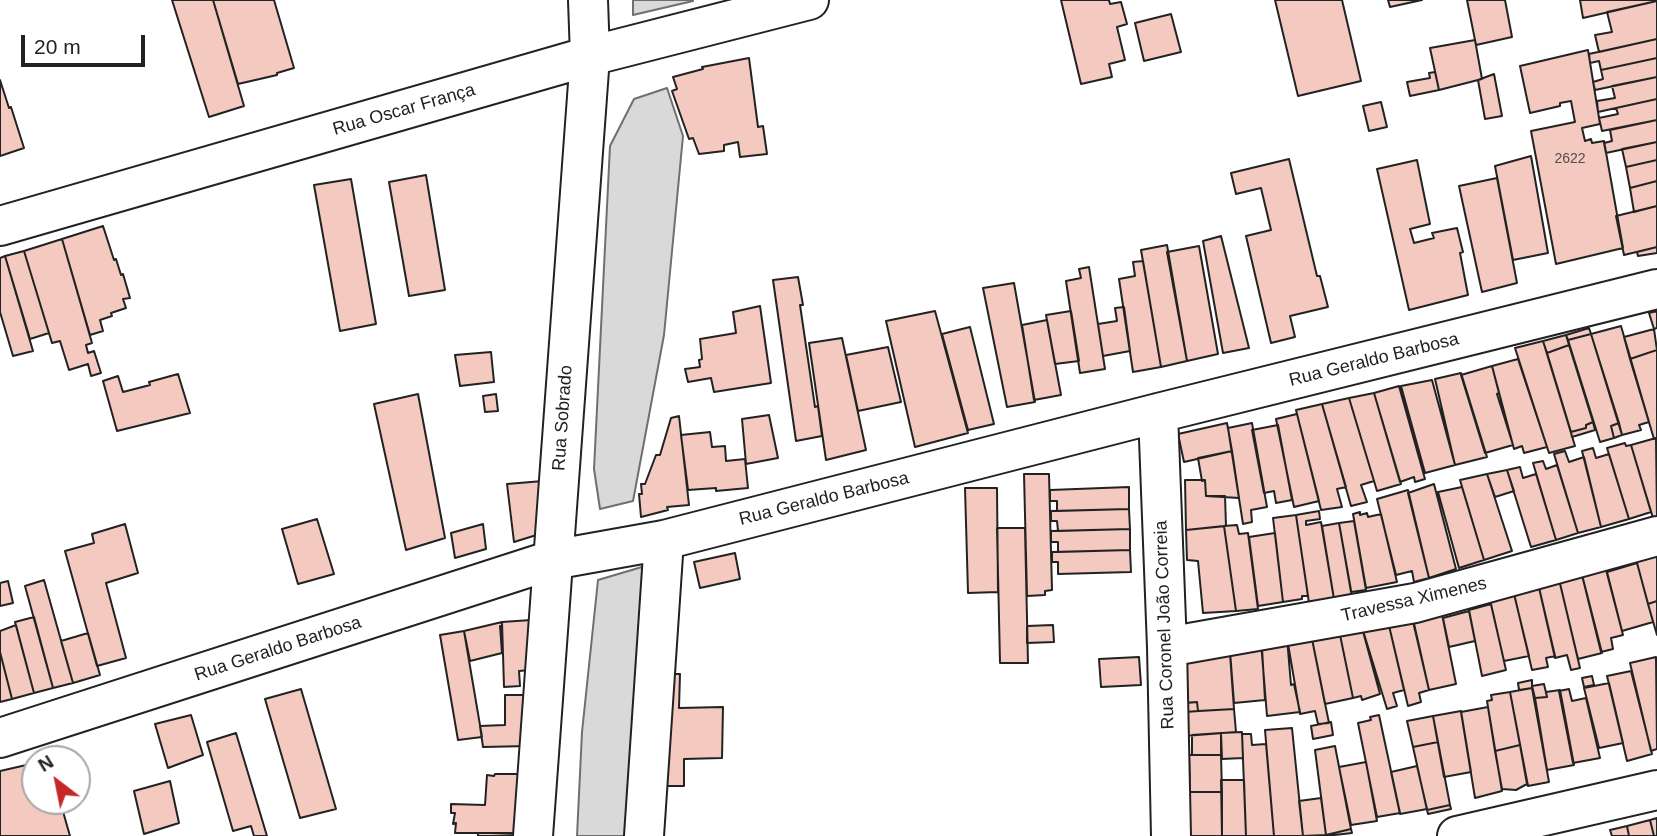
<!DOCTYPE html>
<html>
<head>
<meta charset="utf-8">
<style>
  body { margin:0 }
  #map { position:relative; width:1657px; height:836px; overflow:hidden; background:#fff; font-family:Arial,sans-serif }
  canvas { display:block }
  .north { position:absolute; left:21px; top:745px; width:70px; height:70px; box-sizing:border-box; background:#fff; border:2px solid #a7a7a7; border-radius:50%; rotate:328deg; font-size:19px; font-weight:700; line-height:28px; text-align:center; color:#222 }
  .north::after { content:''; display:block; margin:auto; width:24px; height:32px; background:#c62828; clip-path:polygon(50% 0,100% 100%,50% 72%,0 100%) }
  .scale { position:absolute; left:21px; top:35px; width:124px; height:32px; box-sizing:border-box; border:4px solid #222; border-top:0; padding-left:9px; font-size:21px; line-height:24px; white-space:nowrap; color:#222; -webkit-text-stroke:5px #fff; paint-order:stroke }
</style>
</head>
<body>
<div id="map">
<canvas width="1657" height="836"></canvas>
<div class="north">N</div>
<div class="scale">20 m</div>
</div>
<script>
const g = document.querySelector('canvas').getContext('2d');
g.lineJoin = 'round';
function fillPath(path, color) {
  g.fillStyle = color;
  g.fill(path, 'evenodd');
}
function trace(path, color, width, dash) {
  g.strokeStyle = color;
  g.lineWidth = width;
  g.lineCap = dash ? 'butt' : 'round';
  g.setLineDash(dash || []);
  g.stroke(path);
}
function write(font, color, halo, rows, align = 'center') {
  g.font = font + ' Arial,sans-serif';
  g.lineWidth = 5;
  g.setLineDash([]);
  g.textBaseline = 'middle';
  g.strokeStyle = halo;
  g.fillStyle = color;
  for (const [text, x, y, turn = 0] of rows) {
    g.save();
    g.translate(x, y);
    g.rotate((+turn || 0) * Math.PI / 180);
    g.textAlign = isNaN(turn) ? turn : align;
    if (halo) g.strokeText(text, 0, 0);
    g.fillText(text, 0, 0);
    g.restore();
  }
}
const water = new Path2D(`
  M633,0H693V1L633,15Z
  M667,88L683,136L664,335L633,501L600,509L594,469L610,146L634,99Z
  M652,564L631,836H577L582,732L598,580Z`);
const building = new Path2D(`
  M172,0H213L244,106L209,117Z
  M213,0H274L294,68L277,73V75L238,84Z
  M1061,0H1109L1110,4L1121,2L1127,24L1117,27L1125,60L1109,64L1112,77L1081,84Z
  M1275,0H1342L1361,81L1298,96Z
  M1388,0H1422L1390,7Z
  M1467,0H1505L1512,37L1476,45Z
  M1580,0H1657V1L1583,18Z
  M1657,1V39L1599,52L1595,35L1612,32L1607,12Z
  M1171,14L1181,52L1144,61L1135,23Z
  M1657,39V58L1601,70L1599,61L1590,63L1589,54Z
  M1475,40L1482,79L1439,90L1430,48Z
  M1588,50L1600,124L1582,128L1585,141L1591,139L1592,143L1604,141L1623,248L1556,264L1531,131L1575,122L1571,101L1560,103V106L1530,113L1520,66Z
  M749,58L758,127L763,126L767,154L740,157L738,142L724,145V151L699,154L693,138L689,139L672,91L677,89L673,77L703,69L702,67Z
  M1657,58V77L1595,90L1593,82L1603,79L1601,70Z
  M1435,72L1439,90L1410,96L1407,82L1430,78L1429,73Z
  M1494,74L1502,116L1485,119L1478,80Z
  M1657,77V99L1598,112L1597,101L1615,98L1612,86Z
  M0,80L9,108L11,107L24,148L0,156Z
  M1657,99V120L1602,131L1599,118L1618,114L1616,108Z
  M1381,102L1387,127L1369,131L1363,106Z
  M1657,120V142L1606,153L1604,143L1612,141L1610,130Z
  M1657,142V160L1626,167L1622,149Z
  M1531,156L1548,253L1513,260L1495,166Z
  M1289,159L1317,276H1320L1328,307L1290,316L1295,337L1271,343L1246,236L1271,230L1261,188L1236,194L1231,173Z
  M1417,160L1430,224L1410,229L1414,243L1434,238L1432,233L1457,228L1463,252L1460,253L1468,295L1409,310L1377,169Z
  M1657,160V181L1630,188L1626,167Z
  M426,175L445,290L409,296L389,182Z
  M1497,178L1517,283L1482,292L1459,186Z
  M351,179L376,324L340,331L314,185Z
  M1657,181V206L1634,212L1630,188Z
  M1657,206V247L1624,255L1616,216Z
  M103,226L114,260L116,259L121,275L123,274L130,298L123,299L126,308L111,313L112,316L100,320L103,331L90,335L62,239Z
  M1221,236L1249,348L1223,353L1203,241Z
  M62,239L92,343L86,345L88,353L94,351L101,373L91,376L88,364L69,370L60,341L52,343L24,251Z
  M1167,245L1187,361L1161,367L1141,250Z
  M1199,246L1218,354L1187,361L1167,252Z
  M1657,247V253L1638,256L1637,252Z
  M24,251L49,333L30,339L5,256Z
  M5,256L33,351L13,356L0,312V258Z
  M1143,261L1161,367L1133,372L1119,279L1135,276L1133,262Z
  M1089,267L1105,369L1080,373L1066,281L1081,278L1079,269Z
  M798,277L803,305H800L815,407L818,406L822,436L796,441L773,280Z
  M1014,283L1035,402L1007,407L983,288Z
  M760,306L771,383L714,392L711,378L688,382L685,369L700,367L699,360L702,359L700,339L736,333L733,312Z
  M1124,307L1130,351L1103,356L1098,324L1117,321L1115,308Z
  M935,311L968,433L915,447L886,321Z
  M1071,311L1079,361L1055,364L1046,315Z
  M1657,311V328L1654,329L1649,313Z
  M1047,320L1061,395L1034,400L1022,325Z
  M1621,326L1649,422L1639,425L1641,430L1622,435L1591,334Z
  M970,327L994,424L968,430L942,334Z
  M1589,328L1591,334L1568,340L1566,335Z
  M1654,329L1657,350L1630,359L1624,337Z
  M1591,334L1619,423L1611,426L1614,438L1600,442L1568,340Z
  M1566,335L1569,345L1547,353L1543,341Z
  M842,338L866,450L826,460L809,343Z
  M1543,341L1575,446L1549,453L1515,348Z
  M1569,345L1593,422L1586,425V428L1571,432L1547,353Z
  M888,347L901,402L858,411L846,355Z
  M1657,350V438L1654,439L1630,359Z
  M491,352L494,382L460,386L455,355Z
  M1518,359L1547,447L1524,453L1522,446L1514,449L1492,366Z
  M1492,366L1499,393L1497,394L1513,445L1485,453L1461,375Z
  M1461,373L1487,457L1455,465L1435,379Z
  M178,374L190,413L117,431L103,381L118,376L123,392L150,385L149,382Z
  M1432,380L1455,465L1425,473L1401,386Z
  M1399,386L1425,479L1415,482L1414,477L1400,482L1374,393Z
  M1374,393L1401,484L1377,491L1349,398Z
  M418,394L445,538L406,550L374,404Z
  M496,394L498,411L485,412L483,396Z
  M1349,398L1374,481L1361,485L1367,502L1351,506L1322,404Z
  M1322,404L1346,487L1337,489L1342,507L1321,510L1296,410Z
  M1297,414L1319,501L1294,507L1276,419Z
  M769,415L778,458L746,464L742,419Z
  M679,416L689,505L667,507L668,510L641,517L639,494H642L641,484H645L656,455H660L671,418Z
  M1593,422L1595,430L1572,437L1571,432L1586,428V425Z
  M1227,423L1232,451L1184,462L1178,434Z
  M1252,423L1267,507L1251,510L1252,522L1243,524L1228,428Z
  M1619,423L1622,435L1614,438L1611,426Z
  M1278,425L1292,500L1276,503L1274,491L1264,493L1252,430Z
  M710,432L712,447L725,446L726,461L745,459L748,488L716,491V488L688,490L681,435Z
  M1656,438L1657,517L1653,518L1631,445Z
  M1625,443L1626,446L1631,445L1651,512L1629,519L1607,448Z
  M1593,448L1596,458L1609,454L1629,519L1601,527L1582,451Z
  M1232,451L1239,498L1206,496L1205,480L1202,481L1198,458Z
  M1565,451L1569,462L1584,457L1601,527L1578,533L1554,454Z
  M1543,461L1546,469L1557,465L1578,533L1556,540L1533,463Z
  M1520,467L1523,478L1536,474L1556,540L1531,547L1507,470Z
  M1507,470L1514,491L1495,497L1487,474Z
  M1024,474H1049L1052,590L1045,591V595L1027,596Z
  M1487,474L1512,551L1484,560L1460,480Z
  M1185,480H1205L1206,496H1225L1226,526L1186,530Z
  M543,481V533L514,542L507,484Z
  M1434,484L1456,569L1429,578L1408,493Z
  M1129,487V509L1057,511V501H1050V490Z
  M1462,487L1484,560L1459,568L1438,492Z
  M965,488H997L998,592L968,593Z
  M1408,490L1429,578L1414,582L1412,571L1396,575L1377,499Z
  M1129,509L1130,529L1058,531L1057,521H1051V511Z
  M1319,511L1320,519L1306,521V525L1321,522L1334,599L1309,603L1296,515Z
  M1360,512V515L1367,513L1368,517L1381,514L1397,582L1366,588L1353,514Z
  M1296,515L1308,596H1302V599L1283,602L1273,518Z
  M317,519L334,574L298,584L282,529Z
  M1354,521L1366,590L1351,592L1339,523Z
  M1339,523L1352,596L1334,599L1322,526Z
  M125,524L138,573L106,583L126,658L97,666L65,551L94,543L92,534Z
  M483,524L486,549L455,558L451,533Z
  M1237,525L1239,534L1248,533L1258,609L1236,611L1224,526Z
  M1224,526L1236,611L1203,613L1198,561L1187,560L1186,530Z
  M997,528H1025L1028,663H1000Z
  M1130,529V550L1058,552V542H1051V531Z
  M1275,533L1283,602L1258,606L1249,537Z
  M1130,550L1131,572L1058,574V562H1052V552Z
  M1657,552V601L1648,604L1636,559Z
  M735,553L740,579L700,588L694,562Z
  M1604,562L1623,635L1611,638L1613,649L1601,652L1580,567Z
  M1637,563L1653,622L1622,631L1607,572Z
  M1580,567L1602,653L1578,659L1557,571Z
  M1558,575L1580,668L1571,670L1567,655L1555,658L1537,579Z
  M1537,579L1555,656L1546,658L1548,667L1532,670L1512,585Z
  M44,580L73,683L53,688L25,586Z
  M8,581L13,603L0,606V583Z
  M1514,594L1529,656L1504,661L1490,600Z
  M1657,601V635L1648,604Z
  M1491,604L1506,670L1482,676L1469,610Z
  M1469,611L1475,641L1449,647L1443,618Z
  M1386,613H1411L1429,690L1419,693L1421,702L1408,706Z
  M1442,614L1456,684L1429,690L1413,619Z
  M34,617L53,688L34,693L15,622Z
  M1387,617L1404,690L1393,693L1397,706L1387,709L1361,624Z
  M531,620L530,670L519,671L520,686L504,687L502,622Z
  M502,622V627L500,626L502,653L470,661L464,631Z
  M1361,624L1380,694L1362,700L1361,696L1353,698L1339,630Z
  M16,625L34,693L12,699L0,652V631Z
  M1053,625L1054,642L1027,643V626Z
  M1339,630L1353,698L1325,704L1311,634Z
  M464,631L482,737L458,740L440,635Z
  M88,633L100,675L73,683L61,641Z
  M1311,634L1329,723L1318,724L1315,711L1300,714L1287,638Z
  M1287,638L1291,685L1294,684L1300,712L1267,716L1261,642Z
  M1262,648L1265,700L1234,703L1230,651Z
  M0,652L12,699L0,702Z
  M1230,654L1234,709L1198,711L1197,702L1184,703L1187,656Z
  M1139,657L1141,685L1101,687L1099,659Z
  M1656,657L1657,749L1651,751L1630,663Z
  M1631,671L1652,754L1627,761L1607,676Z
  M661,674H680L679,708L723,707L722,758L684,759V786H655Z
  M1592,676L1594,685L1584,687L1582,678Z
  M1532,680V688L1519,690L1518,683Z
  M1609,683L1623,743L1599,748L1584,688Z
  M1544,684L1547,697L1535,698L1532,686Z
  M1532,688L1549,782L1528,786L1510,692Z
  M301,689L336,809L300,818L265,699Z
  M1569,689L1572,701L1586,698L1600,758L1573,763L1559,691Z
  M1560,690L1574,765L1547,770L1535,698L1547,697L1546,692Z
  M1510,692L1520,745L1495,751L1487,701L1492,700L1491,695Z
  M505,695H529V746L483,747L480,726L505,725Z
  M1197,702L1198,711L1186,712V703Z
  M1488,707L1502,791L1475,798L1461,712Z
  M1234,709L1236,732L1184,736L1182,712Z
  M1461,711L1471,772L1444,777L1433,716Z
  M191,715L203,755L168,768L155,724Z
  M1379,715L1400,813L1377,817L1358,723L1371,720L1370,717Z
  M1433,716L1438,742L1413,747L1407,721Z
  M1331,722L1333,735L1313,739L1311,726Z
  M1292,728L1303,836H1274L1265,730Z
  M1242,732L1243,758L1222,759L1221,733Z
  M236,733L267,836H254L251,826L233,831L207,742Z
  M1221,733V755H1192V735Z
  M1242,734H1251L1252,745L1266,744L1274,836H1246Z
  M1438,742L1450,805L1427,810L1413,747Z
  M1520,745L1527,784L1516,790L1502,789L1495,751Z
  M1335,746L1351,829L1326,835L1315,750Z
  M1189,755H1221L1222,792H1190Z
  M1366,762L1377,821L1351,825L1339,767Z
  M35,763V801H60L70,836H0V771Z
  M1417,766L1427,809L1400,814L1391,772Z
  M495,774H524L521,833H455L456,823L453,824L455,813H451V804L485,805L487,775L494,776Z
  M1221,780H1244L1246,836H1222Z
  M170,781L179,823L144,834L134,791Z
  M1190,792H1222V836H1185L1184,801L1190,802Z
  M1321,798L1326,835L1303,836L1299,801Z
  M1450,805L1451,809L1428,814L1427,810Z
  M1657,818V836H1654L1650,820Z
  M1650,820L1654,836H1629L1627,826Z
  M1627,826L1629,836H1612L1610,830Z
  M1351,829L1352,833L1326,836V835Z
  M478,833H492L516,834L515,836H478Z`);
const minor = new Path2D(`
  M0,226L590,56L809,0
  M1158,413L1167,647L1171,836
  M1167,647L1415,603L1657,536
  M0,738L552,560L664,540L1158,413L1657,289
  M533,836L590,56L588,0
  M644,836L664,540
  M1457,836L1657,790`);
const numberNames = [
  ["2622",1570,159]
];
const streetNames = [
  ["Rua Oscar França",404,110,-16],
  ["Rua Geraldo Barbosa",1374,360,-14],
  ["Rua Sobrado",563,418,-86],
  ["Rua Geraldo Barbosa",824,499,-14],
  ["Travessa Ximenes",1414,600,-13],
  ["Rua Coronel João Correia",1165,625,-92],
  ["Rua Geraldo Barbosa",278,649,-18]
];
fillPath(water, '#d9d9d9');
trace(water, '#6f6f6f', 2);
fillPath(building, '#f3c9c0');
trace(building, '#222', 2);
trace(minor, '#222', 42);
trace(minor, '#fff', 38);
write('14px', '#564c4a', null, numberNames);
write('18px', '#222', '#fff', streetNames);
</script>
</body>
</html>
